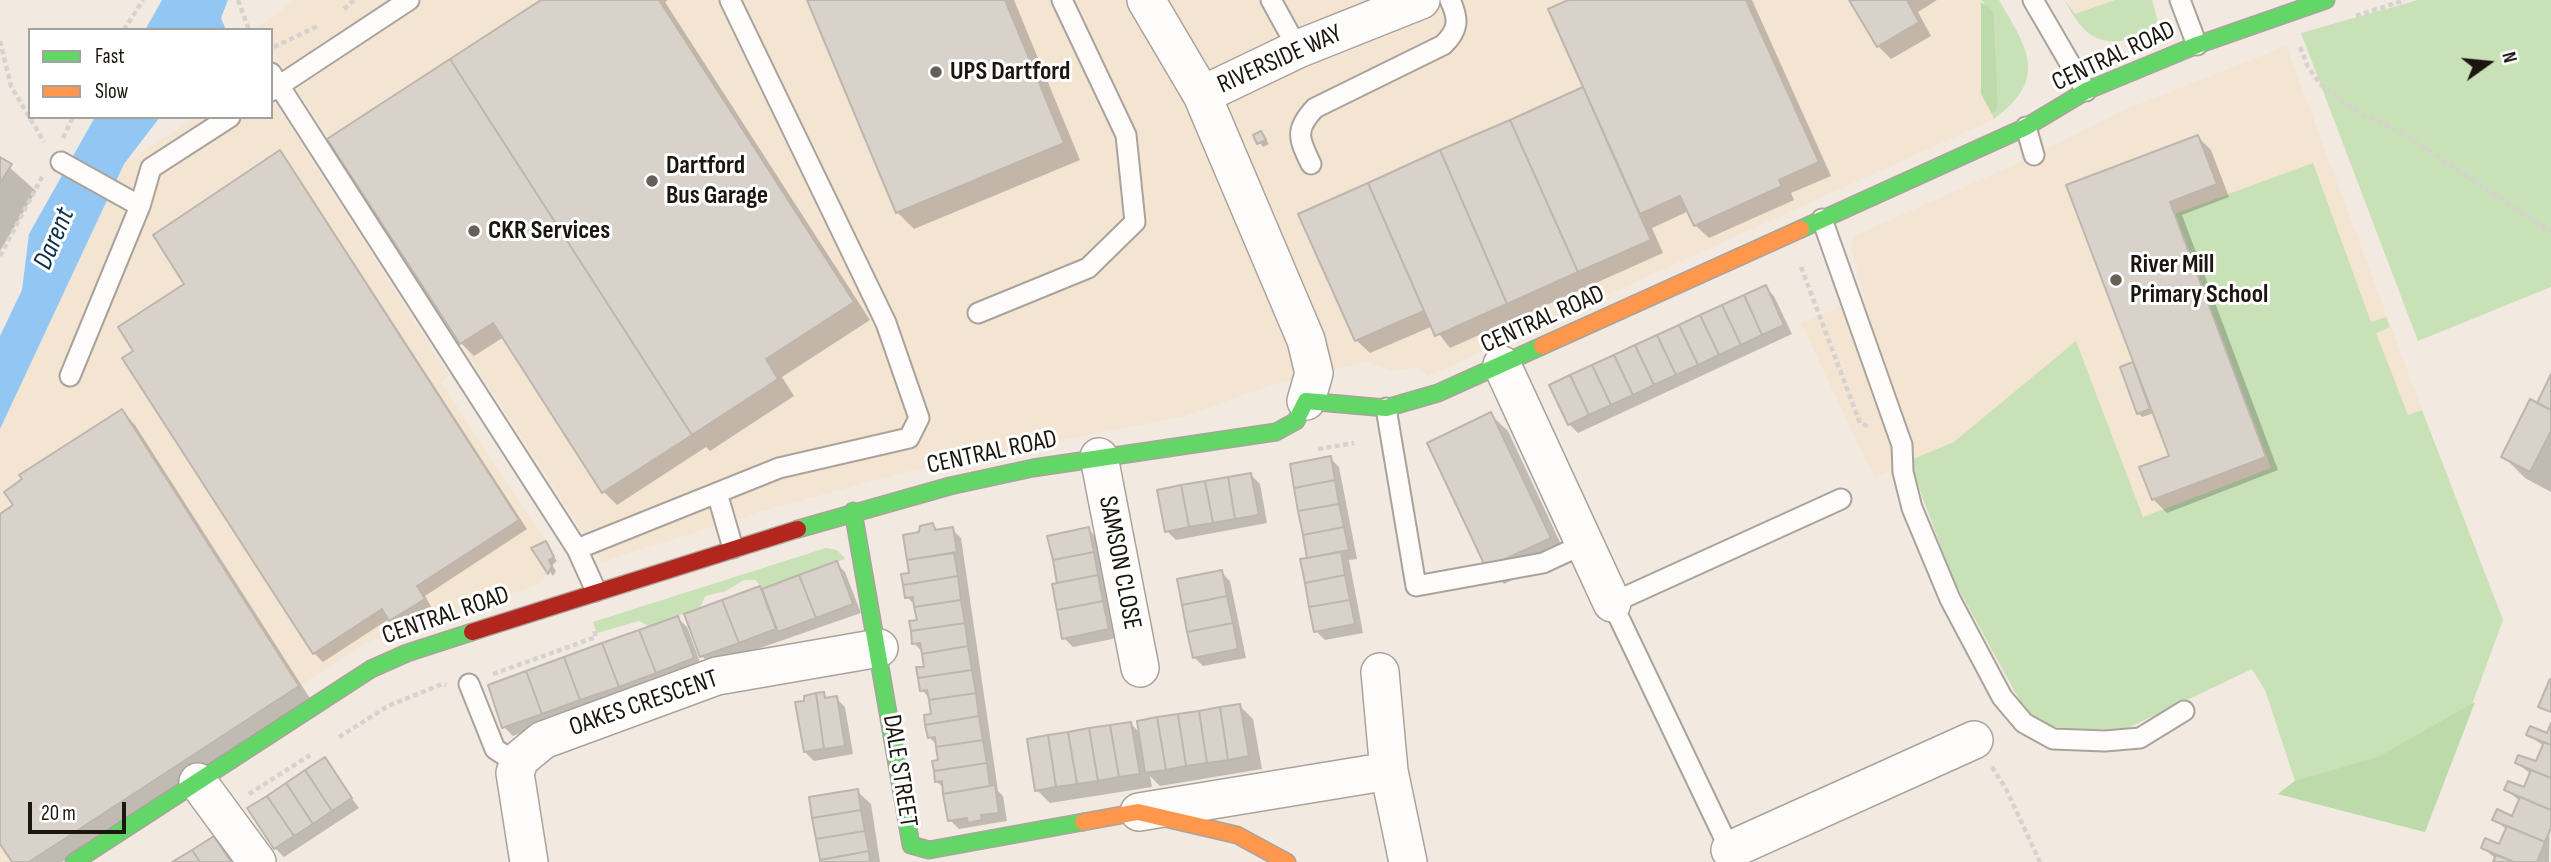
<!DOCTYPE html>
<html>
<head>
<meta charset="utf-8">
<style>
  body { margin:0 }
  #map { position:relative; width:2551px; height:862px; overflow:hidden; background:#f2e9e0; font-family:"Sofia Sans Condensed",sans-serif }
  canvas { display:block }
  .legend { position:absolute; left:28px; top:28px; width:245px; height:91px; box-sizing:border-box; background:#fff; border:2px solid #a4a29f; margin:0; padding:9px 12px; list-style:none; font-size:21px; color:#1b1610 }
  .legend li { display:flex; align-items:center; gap:14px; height:35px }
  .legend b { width:35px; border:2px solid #a4a29f }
  .north { position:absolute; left:2453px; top:28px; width:70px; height:70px; -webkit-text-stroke:5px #fff; paint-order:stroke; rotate:75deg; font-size:19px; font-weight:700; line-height:28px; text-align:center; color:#1b1610 }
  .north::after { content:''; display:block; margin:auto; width:24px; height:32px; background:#1b1610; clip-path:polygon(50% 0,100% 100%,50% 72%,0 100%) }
  .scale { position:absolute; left:28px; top:802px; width:98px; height:32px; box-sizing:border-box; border:4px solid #1b1610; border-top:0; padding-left:9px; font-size:21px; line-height:24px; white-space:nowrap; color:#1b1610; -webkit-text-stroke:5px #fff; paint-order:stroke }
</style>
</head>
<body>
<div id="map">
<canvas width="2551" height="862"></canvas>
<ul class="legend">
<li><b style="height:9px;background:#63d668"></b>Fast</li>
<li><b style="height:9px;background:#ff974d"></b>Slow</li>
</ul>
<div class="north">N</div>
<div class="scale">20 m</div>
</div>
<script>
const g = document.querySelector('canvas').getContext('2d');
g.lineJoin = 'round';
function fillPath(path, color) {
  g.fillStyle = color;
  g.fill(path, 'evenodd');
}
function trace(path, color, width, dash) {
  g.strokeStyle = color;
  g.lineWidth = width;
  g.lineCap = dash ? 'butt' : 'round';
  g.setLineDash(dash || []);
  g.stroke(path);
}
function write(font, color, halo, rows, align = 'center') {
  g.font = font + ' "Sofia Sans Condensed",sans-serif';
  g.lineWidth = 6;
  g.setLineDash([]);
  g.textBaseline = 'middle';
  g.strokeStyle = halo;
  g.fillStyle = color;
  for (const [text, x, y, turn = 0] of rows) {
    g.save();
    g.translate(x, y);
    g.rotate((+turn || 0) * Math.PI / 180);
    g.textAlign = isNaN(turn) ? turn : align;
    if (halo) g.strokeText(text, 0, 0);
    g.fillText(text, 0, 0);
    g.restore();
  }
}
const built = new Path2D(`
  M296,0H1981V94L1994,119L1428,376L1418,367L1393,371L1365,362L1268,386L1185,416L924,467L758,512L602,562L271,49V30H253Z
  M2068,0H2115L2075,14Z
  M2286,46L2422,410L2143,517L2082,355L1954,442L1874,477L1801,323L1865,297L1851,249L1855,236L2029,158L2127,109Z
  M271,96L449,376L441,382L546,541L555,564L537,585L365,643L29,862H0V429L124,164L197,117H271Z`);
const green = new Path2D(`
  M1981,0H1999C2028,50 2049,78 1994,119L1992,114L1996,112L1998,102L1994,14Z
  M2065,0L2075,14L2115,0H2152L2157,18L2156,31C2110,48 2088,48 2065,0Z
  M2418,0H2551V287L2418,341L2301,33Z
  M2313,163L2371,322L2386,317L2390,327L2376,333L2408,415L2422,410L2503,620L2425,832L2278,794L2295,781L2265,690L2252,669L2128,728L2081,730L2049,726L2026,712L1952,577L1915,477L1913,459L1954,442L2076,341L2143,517L2271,468L2174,214Z
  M826,548L837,550L845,559L762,589L756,580H744L726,591L705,596L700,608L649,626L639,621L597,633L593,622Z`);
const forest = new Path2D(`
  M1981,3L1987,5L1994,14L1998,102L1996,112L1992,114L1981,94Z
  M2475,702L2425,832L2278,794L2295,781L2378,757Z`);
const water = new Path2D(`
  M162,0H228L221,18L226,30H145Z
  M95,117H160L124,164L0,429V336L22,290L29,234Z`);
const shadow = new Path2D(`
  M544,0H668L665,2L870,320L782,377L794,396L710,451L706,447L617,505L604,492L504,337L474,356L461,343L330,139Z
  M809,0H1014L1080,160L914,229L897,212Z
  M1572,0H1752L1831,176L1791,193L1794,200L1709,238L1695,225L1689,211L1652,228L1663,253L1450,348L1433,326L1370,353L1356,340L1301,215L1586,88Z
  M1851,0H1937L1918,12L1931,36L1891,59L1878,46Z
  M1261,133L1269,144L1263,147L1255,136Z
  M2198,137L2211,150L2229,197L2182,215L2278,470L2167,513L2153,499L2171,457L2154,413L2142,417L2138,413L2132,364L2138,369L2068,186Z
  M280,152L288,161L527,529L425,596L432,608L399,629L389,619L323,662L314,653L136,351Z
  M0,159L36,191L0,251Z
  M1765,287L1774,296L1792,334L1578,433L1569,424Z
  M2551,378V492L2525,478L2503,456L2537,405Z
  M122,411L135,425L311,700L62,862H14L0,840V516Z
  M1491,415L1508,431L1566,555L1504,584L1487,567Z
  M1330,458L1339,467L1357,559L1349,560L1363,633L1325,640L1316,631L1310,560Z
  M1251,475L1260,484L1267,523L1176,540L1167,531Z
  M933,525L939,531L952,529L961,538L998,791L1003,796L1007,821L959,829L950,820L945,789L937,782L940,761L938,746L930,738L933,715L930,699L922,690L926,668L923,653L914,643L919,622L916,606L907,597L911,574L905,536L920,534Z
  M1088,529L1097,538L1117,638L1073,647L1064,638L1059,584L1049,537Z
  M545,543L557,561L552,565L556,571L553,576L534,549Z
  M836,563L845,572L861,613L711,665L702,656L760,588L763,591Z
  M1221,572L1230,581L1246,658L1203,666L1194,657Z
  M678,618L687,627L702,667L513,736L504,727Z
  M824,694L828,699L836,698L845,707L853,754L814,761L805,752Z
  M1240,706L1253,719L1262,769L1160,786L1150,776L1152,787L1050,803L1037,790L1131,724L1140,733Z
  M2551,728L2549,862H2494L2496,859L2483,848L2500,846L2507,830L2495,820L2513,818L2520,801L2506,790L2525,789L2531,774L2517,763L2537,764L2544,746L2528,735H2548Z
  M324,760L359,808L284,857L275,848Z
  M857,791L871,804L880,862H822Z`);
const building = new Path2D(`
  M541,0H659L854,302L766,359L778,379L692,435L450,59Z
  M807,0H1005L1064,143L896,213Z
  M1568,0H1746L1819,162L1779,180L1782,186L1694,226L1680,196L1640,214L1548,9Z
  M1849,0H1907L1919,22L1877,47Z
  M450,59L692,435L602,493L493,323L460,344L327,139Z
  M1583,87L1651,240L1578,272L1510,120Z
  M1510,120L1578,272L1507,304L1440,150Z
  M1261,131L1266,140L1257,144L1253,135Z
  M2198,135L2217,184L2170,202L2266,457L2152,500L2139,467L2169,456L2066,185Z
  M280,150L519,520L417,586L425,599L389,621L382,609L313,654L122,358L133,351L118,327L184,284L153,235Z
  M1440,150L1507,304L1435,336L1368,183Z
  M0,157L12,164L0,183Z
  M1368,183L1424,311L1355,341L1298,214Z
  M1766,285L1784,325L1762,335L1744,295Z
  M1744,295L1762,335L1741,345L1722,305Z
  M1722,305L1741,345L1719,355L1700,315Z
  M1700,315L1719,355L1698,365L1679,325Z
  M1679,325L1698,365L1676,375L1657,335Z
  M1657,335L1676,375L1654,385L1635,345Z
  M1635,345L1654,385L1633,395L1614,355Z
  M1614,355L1633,395L1611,405L1592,365Z
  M2133,362L2150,409L2137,414L2120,367Z
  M1592,365L1611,405L1589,415L1570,375Z
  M2551,374V410L2537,403Z
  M1570,375L1589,415L1568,425L1549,385Z
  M2530,399L2551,410V431L2530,472L2501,457Z
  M122,409L299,686L29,862H12L0,844V514L13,505L4,492L22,479L19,475Z
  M1491,412L1551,538L1486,568L1427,443Z
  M1331,456L1335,480L1294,488L1290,464Z
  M1251,473L1259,515L1235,519L1228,477Z
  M1228,477L1235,519L1213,523L1205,481Z
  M1335,480L1339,504L1298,511L1294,488Z
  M1205,481L1213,523L1189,527L1181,485Z
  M1181,485L1189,527L1165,532L1157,490Z
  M1339,504L1344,527L1303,535L1298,511Z
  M933,523L935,530L953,527L957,552L907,560L903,535L919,532L920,526Z
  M1089,527L1094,552L1053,560L1047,536Z
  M1344,527L1349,550L1307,558L1303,535Z
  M546,541L554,557L549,560L552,566L548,574L531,548Z
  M1094,552L1098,575L1057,583L1053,560Z
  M1341,552L1345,575L1305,583L1300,559Z
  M954,553L958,576L903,585L901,574L909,573L907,560Z
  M837,561L853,604L816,618L799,575Z
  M1222,570L1227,596L1182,605L1177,579Z
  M799,575L816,618L778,632L762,589Z
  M1098,575L1103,601L1057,610L1052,584Z
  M1345,575L1350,600L1309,607L1305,583Z
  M958,576L961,600L914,607L913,597L905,598L903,585Z
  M760,586L776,629L739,643L722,600Z
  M1227,596L1233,623L1187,632L1182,605Z
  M722,600L739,643L700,657L684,614Z
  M961,600L965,623L911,631L909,621L917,620L914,607Z
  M1350,600L1355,624L1314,632L1309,607Z
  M1103,601L1109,629L1062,639L1057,610Z
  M678,616L694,658L656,673L639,630Z
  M965,623L968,646L922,654L920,643L912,644L911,631Z
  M1233,623L1238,649L1193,658L1187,632Z
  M639,630L656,673L619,687L602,643Z
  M602,643L619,687L580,700L564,657Z
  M968,646L972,670L918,678L916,667H924L922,654Z
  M564,657L580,700L542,714L526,671Z
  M972,670L976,693L929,700L927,690L920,691L918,678Z
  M526,671L542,714L502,728L488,685Z
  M2550,679L2551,680V712L2538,707Z
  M824,692L825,698L837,696L845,746L824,749L816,693Z
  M816,693L824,749L804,752L795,702L804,701V696Z
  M976,693L979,716L925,725L924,715L931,714L929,700Z
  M1240,704L1249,756L1228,760L1220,707Z
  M1220,707L1228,760L1207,763L1199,711Z
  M1199,711L1207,763L1186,766L1178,714Z
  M1178,714L1186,766L1166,770L1157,717Z
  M979,716L983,740L936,747L935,737L928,738L925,725Z
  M1157,717L1166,770L1145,773L1137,721Z
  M1131,722L1140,774L1119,777L1110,725Z
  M2551,723V745L2526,735L2530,726L2547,733Z
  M1110,725L1119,777L1098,781L1089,728Z
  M1089,728L1098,781L1077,784L1068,732Z
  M1068,732L1077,784L1056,787L1048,735Z
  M1048,735L1056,787L1035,791L1027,739Z
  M983,740L987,763L934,771L932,761L938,760L936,747Z
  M2544,742L2551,745V778L2515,763L2518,755L2536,761Z
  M325,757L352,798L332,811L305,770Z
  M987,763L990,786L943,794L942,781L935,782L934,771Z
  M305,770L332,811L313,824L286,783Z
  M2531,770L2551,778V810L2504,790L2508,781L2524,787Z
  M286,783L313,824L294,836L267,796Z
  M995,785L999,813L981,815L982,820L968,823L967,818L948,821L943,794Z
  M858,789L861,810L812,818L809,797Z
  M267,796L294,836L274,849L247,808Z
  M2520,797L2551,810V828L2545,842L2492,820L2497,809L2512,816Z
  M861,810L865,831L816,839L812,818Z
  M2507,826L2545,842L2537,862H2514L2481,848L2485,838L2499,844Z
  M865,831L869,851L820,860L816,839Z
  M214,836L231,862H200L192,850Z
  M192,850L200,862H172Z
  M869,851L870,862H820V860Z
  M2496,855L2514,862H2493Z`);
const path = new Path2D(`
  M238,0L249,30
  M344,9L354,0
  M2356,16L2405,0
  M124,30L143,0
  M0,41L11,86L44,142
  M274,47L320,25
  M2300,47L2308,67L2321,85L2359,113L2399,131L2551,232
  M63,138L73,117
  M0,256L42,177
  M1801,267L1860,423L1870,427
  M1318,449L1354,443
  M493,674L596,637L594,629
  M339,737L388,706L442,684L446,685
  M1992,767L2006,789L2040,862
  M249,794L310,755`);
const lane = new Path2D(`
  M1271,0L1298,49
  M2033,0L2086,91
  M2180,0L2197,45
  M271,73L577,549L596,591
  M271,91L409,0
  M2026,127L2034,155
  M61,162L140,206
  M1311,164C1299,139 1294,130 1315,108L1443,45C1459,30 1459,19 1450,0
  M1822,219L1902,445L1903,472L1912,508L1950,599L2002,697L2024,723L2053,739L2105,741L2140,738L2184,711
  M978,313L1088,268L1135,222L1126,135L1062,0
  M70,376L140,206L151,168L230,117
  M1386,408L1416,586L1543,563L1584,544
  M717,493L733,548
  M577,549L779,468L909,438L919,418L886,323L730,0
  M469,684L495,749L518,764
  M1730,850L1612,603L1841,499`);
const street = new Path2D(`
  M1146,0L1202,95L1306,340L1314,373L1306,401
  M1202,95L1298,49L1421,0
  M1502,365L1612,603
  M1099,457L1140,668
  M1380,672L1389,771
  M198,782L257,862
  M1139,812L1389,771L1408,862
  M1730,850L1974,740
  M529,862L515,773L520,759L543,740L717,676L879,648`);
const fast = new Path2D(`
  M1801,229L2026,127L2086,91L2197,45L2326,0
  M853,511L911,845L929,850L1083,822
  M798,529L950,486L1033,468L1276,432L1296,421L1306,401L1386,408L1438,393L1542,346
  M74,862L371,669L407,653L472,632`);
const slow = new Path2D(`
  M1542,346L1801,229
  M1083,822L1138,812L1237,835L1287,862`);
const jam = new Path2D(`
  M472,632L798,529`);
const markers = [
  [936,72,7,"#666059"],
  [652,181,7,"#666059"],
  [474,231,7,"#666059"],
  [2116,280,7,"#666059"]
];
const streetNames = [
  ["CENTRAL ROAD",2114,57,-25],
  ["RIVERSIDE WAY",1280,60,-24],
  ["CENTRAL ROAD",1543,320,-24],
  ["CENTRAL ROAD",992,453,-12],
  ["SAMSON CLOSE",1119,563,79],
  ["CENTRAL ROAD",446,616,-19],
  ["OAKES CRESCENT",644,704,-19],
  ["DALE STREET",899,771,81]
];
const poiNames = [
  ["UPS Dartford",950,72],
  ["Dartford",666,166],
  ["Bus Garage",666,196],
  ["CKR Services",488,231],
  ["River Mill",2130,265],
  ["Primary School",2130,295]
];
const waterNames = [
  ["Darent",55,239,-67]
];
fillPath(built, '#f4e4d2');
fillPath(green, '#c8e1b6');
fillPath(forest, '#bddaaa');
fillPath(water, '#93c7f3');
fillPath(shadow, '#0003');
fillPath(building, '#d9d2cb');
trace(building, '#bdb6ae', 2);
trace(lane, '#aaa39c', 23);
trace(street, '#aaa39c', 40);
trace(fast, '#aaa39c', 19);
trace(slow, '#aaa39c', 19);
trace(jam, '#aaa39c', 19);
trace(path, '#d5d2cf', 4.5, [5, 3.5]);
trace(lane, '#fdfcfa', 19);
trace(street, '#fdfcfa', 37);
trace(fast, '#63d668', 16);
trace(slow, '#ff974d', 16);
trace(jam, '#b3261e', 16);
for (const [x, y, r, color] of markers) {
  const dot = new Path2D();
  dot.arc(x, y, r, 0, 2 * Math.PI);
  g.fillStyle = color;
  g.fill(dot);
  trace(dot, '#fff', 2.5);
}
write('26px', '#1b1610', '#fff', streetNames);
write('bold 26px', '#1b1610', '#fff', poiNames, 'left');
write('italic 28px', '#0b2d47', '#fff', waterNames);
</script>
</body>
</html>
